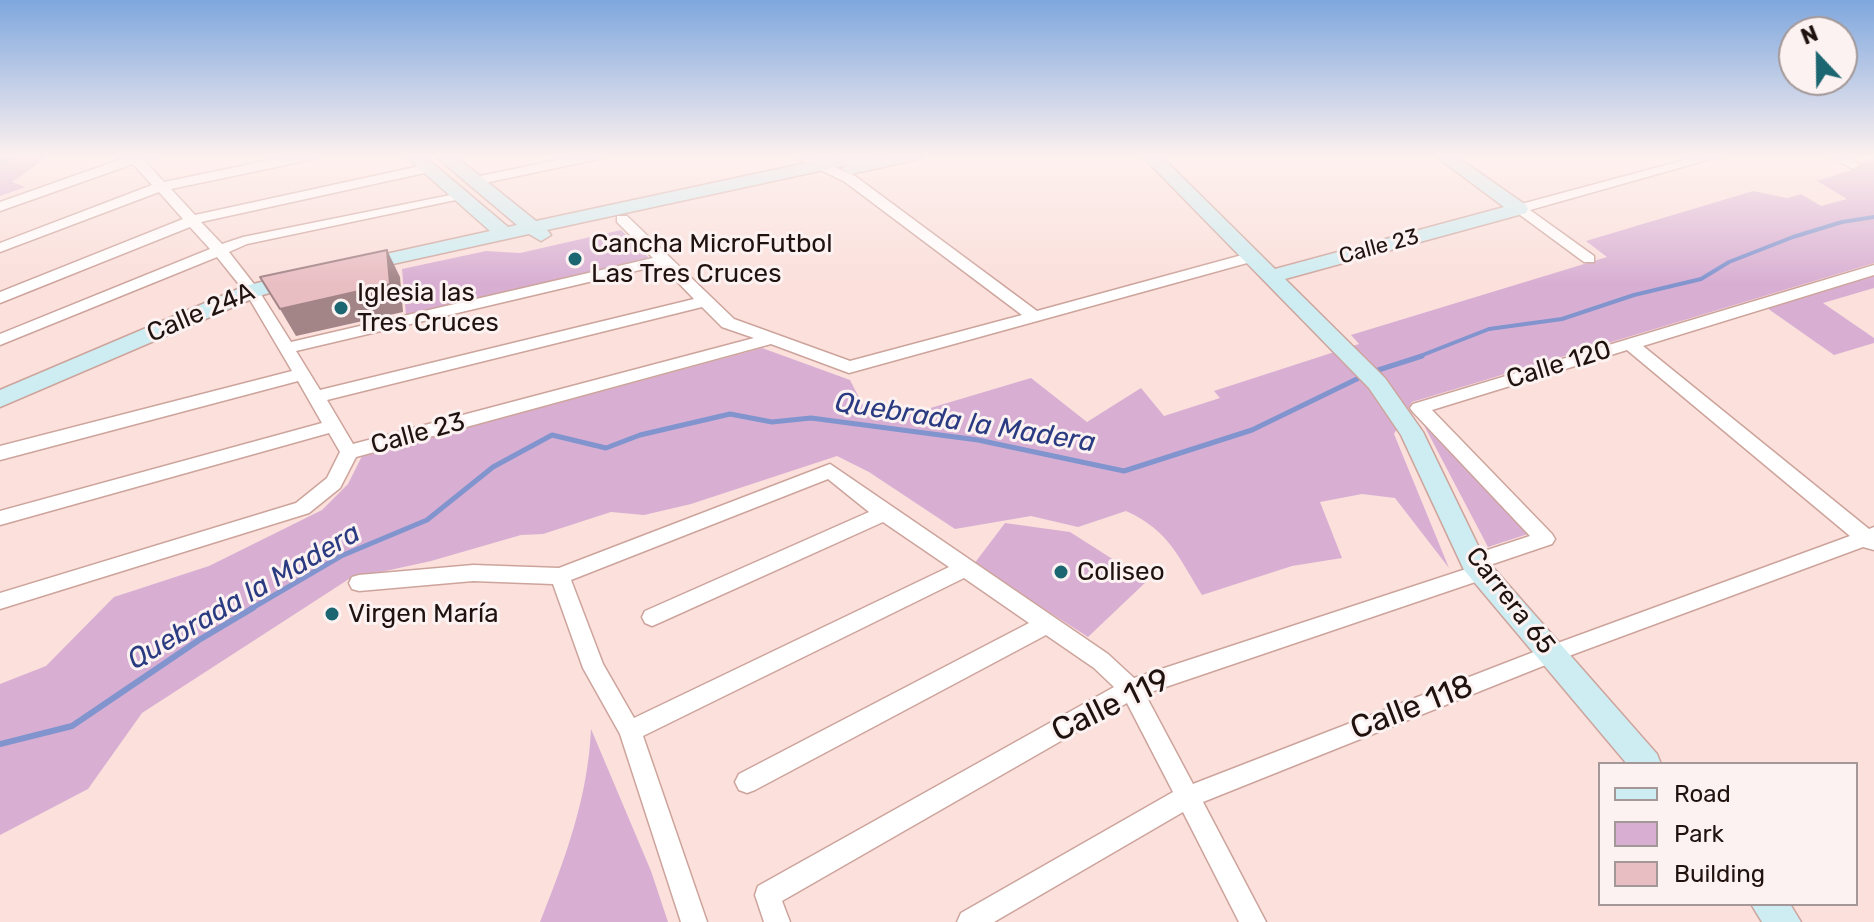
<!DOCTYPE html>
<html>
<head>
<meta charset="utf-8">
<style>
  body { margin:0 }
  #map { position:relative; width:1874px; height:922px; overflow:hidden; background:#fbe0dc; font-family:Rubik,sans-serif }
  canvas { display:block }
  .legend { position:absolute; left:1598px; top:762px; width:260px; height:144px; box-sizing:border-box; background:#fbf2f1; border:2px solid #a39897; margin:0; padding:10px 14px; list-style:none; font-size:24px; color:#20120f }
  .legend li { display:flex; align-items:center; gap:16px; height:40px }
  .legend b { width:40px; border:2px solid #a39897 }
  .north { position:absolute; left:1778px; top:16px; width:80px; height:80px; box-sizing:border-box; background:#fbf2f1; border:2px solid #a39897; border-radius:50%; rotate:338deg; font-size:22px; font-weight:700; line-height:32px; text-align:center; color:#20120f }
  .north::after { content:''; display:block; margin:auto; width:28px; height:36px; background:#1b6671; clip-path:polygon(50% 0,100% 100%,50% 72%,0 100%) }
</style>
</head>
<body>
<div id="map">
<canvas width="1874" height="922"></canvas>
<ul class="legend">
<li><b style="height:10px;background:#cdedf2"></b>Road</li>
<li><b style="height:22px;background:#d8afd3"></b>Park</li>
<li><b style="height:22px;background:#e9bec3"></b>Building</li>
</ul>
<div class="north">N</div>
</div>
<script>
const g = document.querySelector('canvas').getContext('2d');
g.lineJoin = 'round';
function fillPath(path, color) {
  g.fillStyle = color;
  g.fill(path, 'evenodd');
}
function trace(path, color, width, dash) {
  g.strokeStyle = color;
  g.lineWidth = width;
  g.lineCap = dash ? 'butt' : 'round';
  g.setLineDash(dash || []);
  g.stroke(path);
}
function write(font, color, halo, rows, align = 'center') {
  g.font = font + ' Rubik,sans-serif';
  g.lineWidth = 6;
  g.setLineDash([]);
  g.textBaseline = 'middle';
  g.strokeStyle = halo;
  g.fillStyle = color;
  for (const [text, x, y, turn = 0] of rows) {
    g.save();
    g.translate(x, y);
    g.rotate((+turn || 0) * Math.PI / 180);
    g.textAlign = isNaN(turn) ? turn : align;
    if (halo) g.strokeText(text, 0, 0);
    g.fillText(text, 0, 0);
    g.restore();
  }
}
const green = new Path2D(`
  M0,155H50L12,182L26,187L0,196Z
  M1874,159V263L1412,402L1394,434L1449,568L1395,498L1362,494L1320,502L1342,558L1292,566L1202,595C1178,557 1170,531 1126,511L1078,527L1031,516L955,529L869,472L837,456L691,504L644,515L611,512L543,534L521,535L431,561L349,579L142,713L88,789L0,835V684L46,666L114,597L209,566L322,510L348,484L362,456L762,348L850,380L868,415H907L1031,378L1087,422L1141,388L1164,416L1220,398L1214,391L1359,344L1351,335L1607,257L1586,241L1753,191L1787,198L1801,194L1821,206L1847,199L1817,181L1852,170L1856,164Z
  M621,230L650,259L406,315L402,269L486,251L520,253Z
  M1874,275V288L1823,303L1874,338V343L1834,355L1767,308Z
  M1417,412L1528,534L1488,547Z
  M1005,523L1070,532L1147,581L1088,637L974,564Z
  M591,729L651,871L668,922H540C565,859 588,798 591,729Z`);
const streamFar2 = new Path2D(`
  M1415,358L1489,329L1562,319L1634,295L1701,279L1729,262L1793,237L1842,222L1874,217`);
const streamFar1 = new Path2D(`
  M1372,372L1422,356
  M249,610L341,556L427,520L493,467L552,435L606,448L640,435L730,414L772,422L811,418L978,440L1124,471L1252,430L1363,376`);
const stream = new Path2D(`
  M0,744L72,726L199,640L253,608`);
const river = new Path2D(`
  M0,155H15L11,160L0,163Z`);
const street = new Path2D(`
  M125,155H162L145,161L164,182L295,155H321L314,159L171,189L195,215L429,164L436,168L429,172L201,222L222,244L243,237L465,192V198L247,244L229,252L257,288L291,342L653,258L617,222V216H627L734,319L850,361L1022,315L845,182L790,155H808L855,176L1037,311L1253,252L1260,257L1258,260L849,373L771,344L356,457L340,488L309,513L0,609V593L296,503L327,478L340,452L329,433L0,525V511L322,423L298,381L0,460V446L292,371L246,293L217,257L0,345V334L210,249L190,227L0,303V292L183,219L159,192L0,252V243L152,185L133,164L0,211V202L127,157ZM661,265L694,299L320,390L296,351ZM702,307L722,327L754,338L353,444L327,400Z
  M581,155H606L599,159L475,185L468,181L475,177Z
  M1703,155H1725L1530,210L1594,256V262H1584L1512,209L1514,206Z
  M1827,155H1844L1860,165L1853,169Z
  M1874,265V275L1643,346L1869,529L1874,527V550L1863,547L1558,660L1203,802L1266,922H1239L1183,812L994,922H957L961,913L1173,792L1127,703L782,901L790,922H764L755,895L758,886L1114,687L1094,668L1046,635L755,790L747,793L739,790L735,782L739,774L1029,623L964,578L643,736L707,922H681L620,734L583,668L553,584L473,581L359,591L352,589L349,583L352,577L359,575L473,565L559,568L830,464L1108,654L1134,678L1466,569L1463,563L1466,557L1530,536L1413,412L1410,408L1413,404ZM1627,350L1850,536L1544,648L1193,784L1145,694L1487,578L1490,572L1487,566L1552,544L1555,539L1552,534L1432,410ZM828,479L869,512L645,611L642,617L645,623L652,626L659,623L883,522L949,567L634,718L603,664L571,580Z`);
const secondary = new Path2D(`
  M404,155H423L508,227L517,225L434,155H454L536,221L843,155H876L873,159L891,155H923L920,159L851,174L842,169L847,165L547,230L551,235L541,241L529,234L361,271L354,269L351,265L354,261L490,231Z
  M1141,155H1160L1275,269L1504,207L1434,155H1454L1526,205L1528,209L1526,213L1285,279L1385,378L1423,432L1483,556L1657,754L1661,764H1627L1464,570L1401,435L1369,388Z
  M298,273L308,279L305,283L259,296L0,407V390L245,286Z
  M1751,904H1790L1801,922H1762Z`);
const shadedWall = new Path2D(`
  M387,250L400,277L403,312L296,336L280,309Z`);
const building = new Path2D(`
  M387,250L390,284L280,309L260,277Z`);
const markers = [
  [575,259,8,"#1b6671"],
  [341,308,8,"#1b6671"],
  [1061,572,8,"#1b6671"],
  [332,614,8,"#1b6671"]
];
const farStreetnames = [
  ["Calle 23",1379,247,-15]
];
const poiNames = [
  ["Cancha MicroFutbol",591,244],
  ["Las Tres Cruces",591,274],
  ["Iglesia las",357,293],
  ["Tres Cruces",357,323],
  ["Coliseo",1077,572],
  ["Virgen María",348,614]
];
const streetNames = [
  ["Calle 24A",201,313,-23],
  ["Calle 120",1559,365,-17],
  ["Calle 23",418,434,-15],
  ["Carrera 65",1510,601,52]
];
const waterNames = [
  ["Quebrada la Madera",965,423,9],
  ["Quebrada la Madera",244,597,-30]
];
const nearStreetnames = [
  ["Calle 119",1111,706,-26],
  ["Calle 118",1412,708,-21]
];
fillPath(green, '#d8afd3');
trace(streamFar2, '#8194ce', 4);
trace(streamFar1, '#8194ce', 5);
trace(stream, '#8194ce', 6);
fillPath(river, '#8194ce');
trace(street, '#cda49c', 3);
trace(secondary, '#cda49c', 3);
fillPath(street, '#fff');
fillPath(secondary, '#cdedf2');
fillPath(shadedWall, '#a38588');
fillPath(building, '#e9bec3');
trace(building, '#a38588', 2);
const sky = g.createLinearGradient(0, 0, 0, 284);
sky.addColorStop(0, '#7fa7de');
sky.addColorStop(0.55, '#fdf1ef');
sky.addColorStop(1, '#fdf1ef00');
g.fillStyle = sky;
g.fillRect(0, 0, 1874, 284);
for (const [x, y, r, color] of markers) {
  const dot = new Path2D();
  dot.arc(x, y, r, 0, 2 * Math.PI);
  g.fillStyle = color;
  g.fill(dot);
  trace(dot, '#fbf2f1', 3);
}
write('22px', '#20120f', '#fbf2f1', farStreetnames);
write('26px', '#20120f', '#fbf2f1', poiNames, 'left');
write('26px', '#20120f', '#fbf2f1', streetNames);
write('italic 28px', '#2b3b82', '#fbf2f1', waterNames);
write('32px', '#20120f', '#fbf2f1', nearStreetnames);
</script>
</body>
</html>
